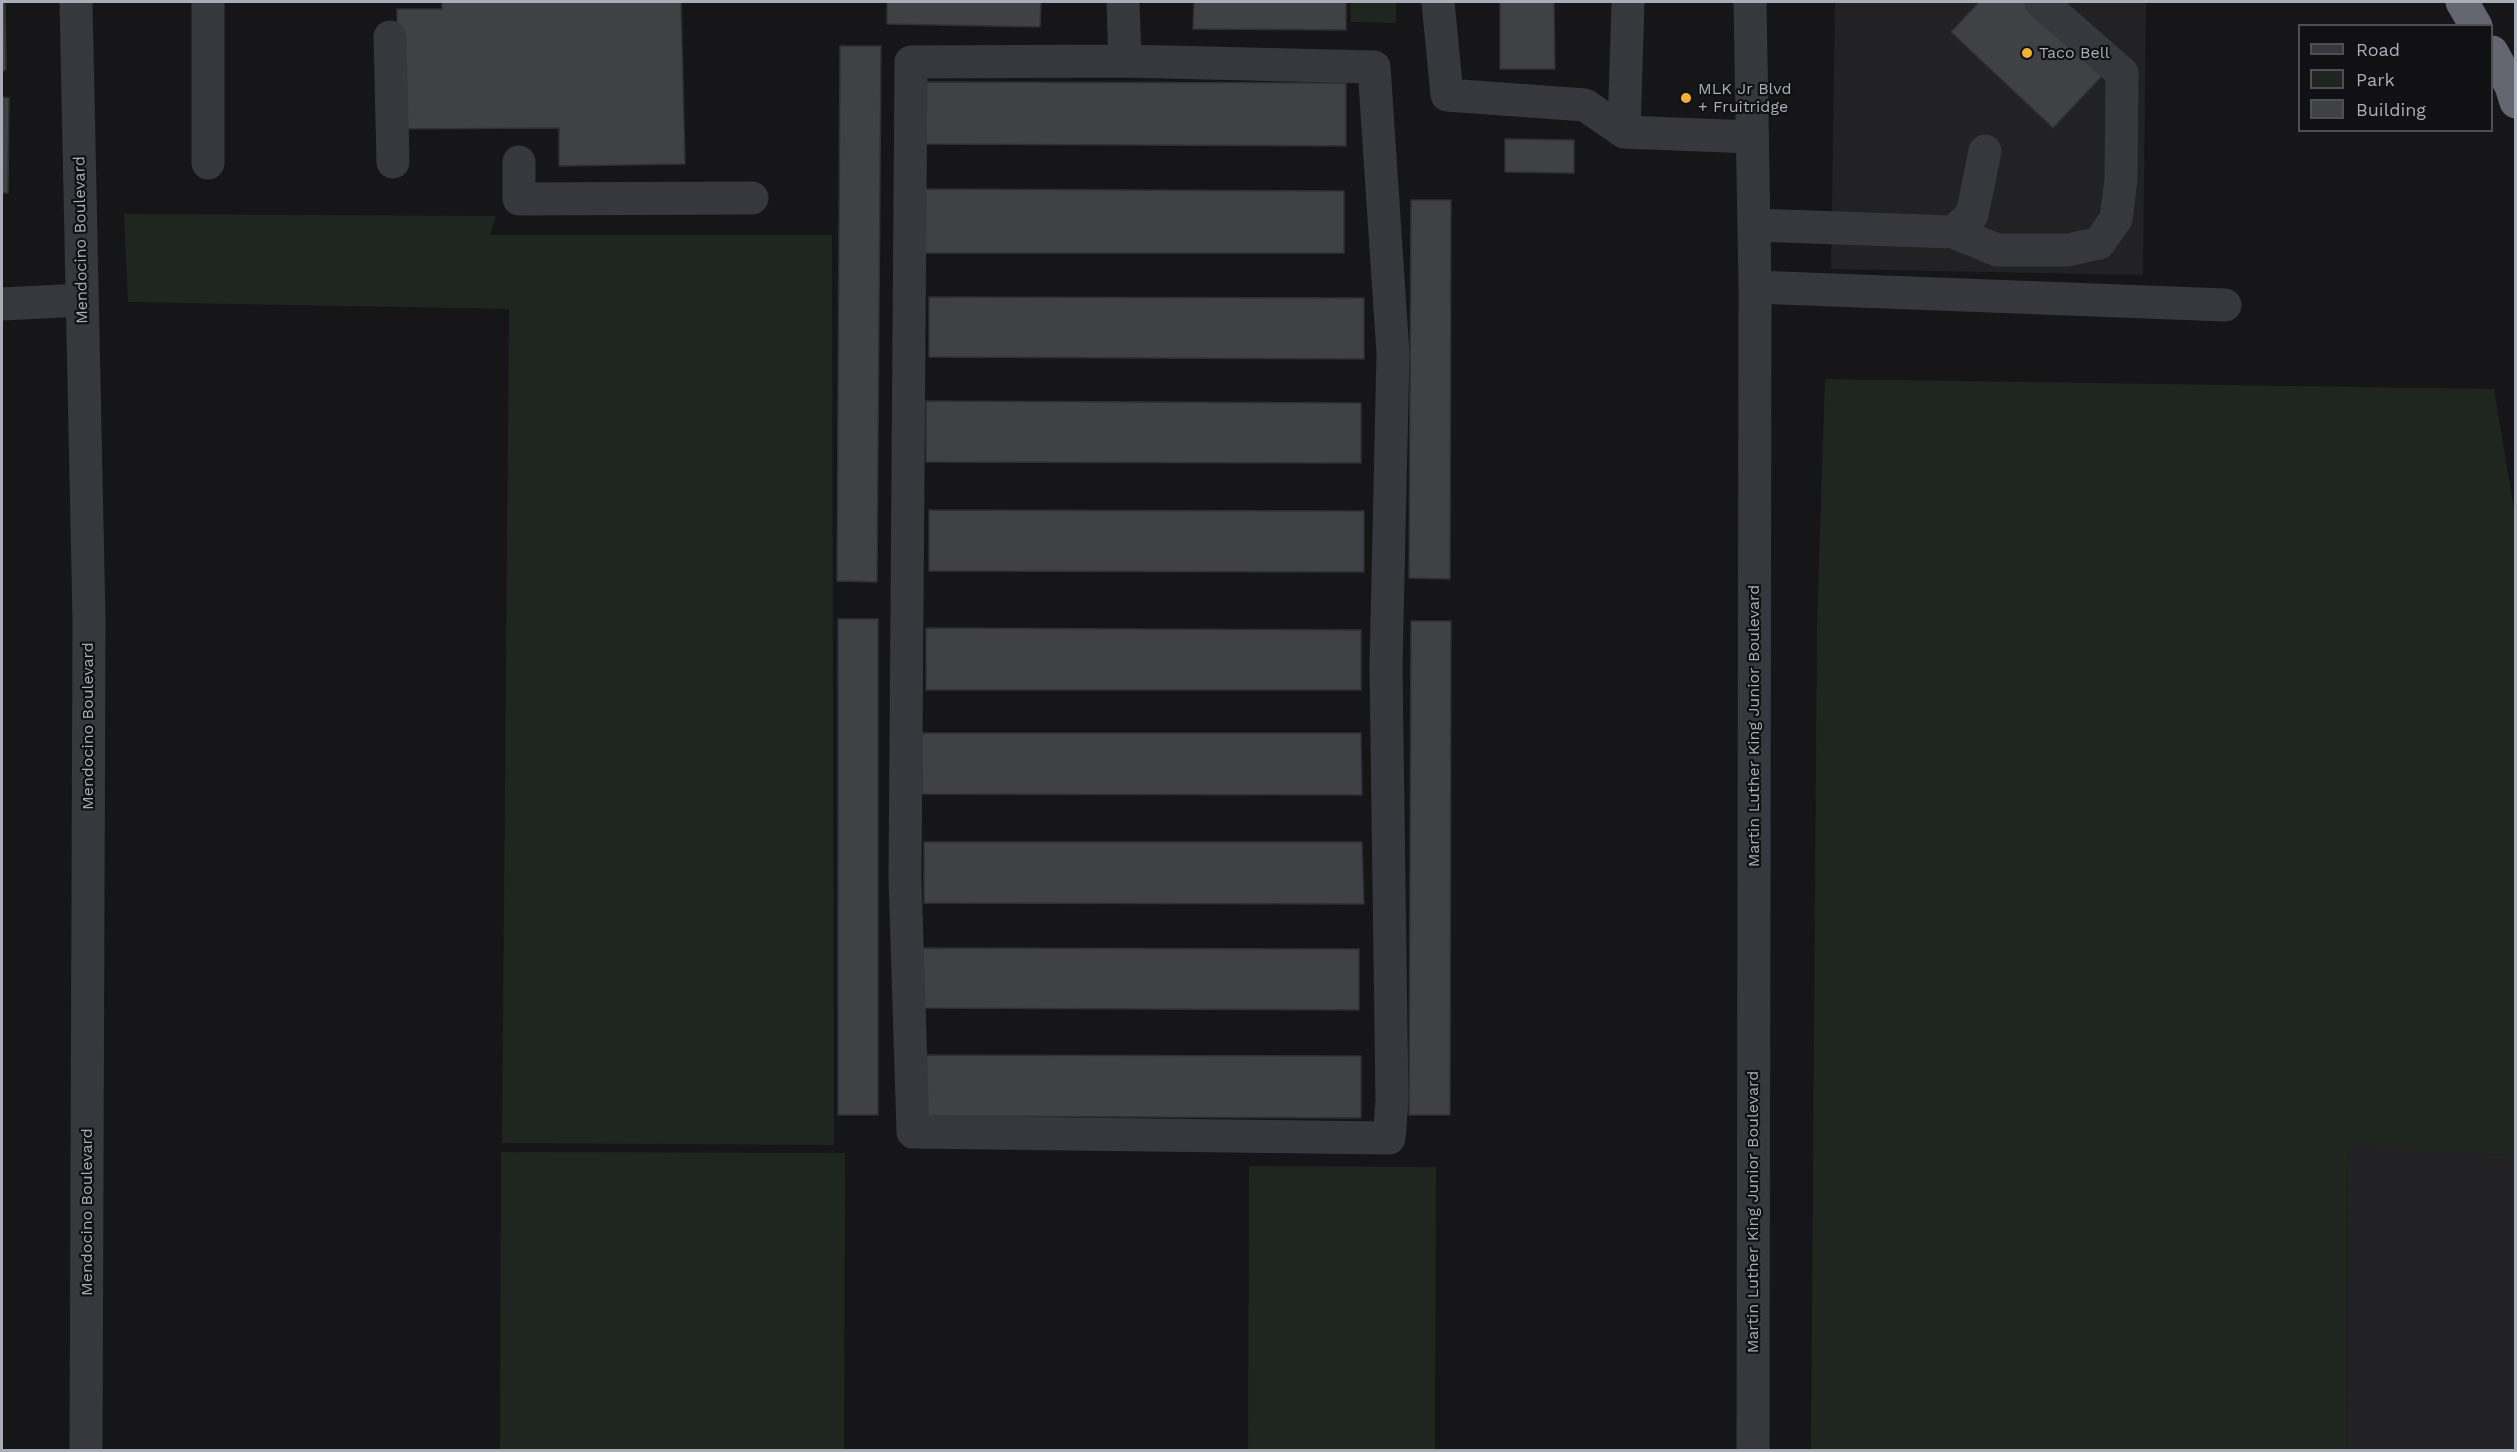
<!DOCTYPE html>
<html>
<head>
<meta charset="utf-8">
<style>
  body { margin:0 }
  #map { position:relative; width:2517px; height:1452px; overflow:hidden; background:#161618; font-family:"Work Sans",sans-serif }
  canvas { display:block }
  .frame { position:absolute; inset:0; border:3px solid #a8adb8; pointer-events:none }
  .legend { position:absolute; left:2298px; top:24px; width:195px; height:108px; box-sizing:border-box; background:#111113; border:2px solid #4d4f55; margin:0; padding:8px 10px; list-style:none; font-size:18px; color:#a8adb8 }
  .legend li { display:flex; align-items:center; gap:12px; height:30px }
  .legend b { width:30px; border:2px solid #4d4f55 }
</style>
</head>
<body>
<div id="map">
<canvas width="2517" height="1452"></canvas>
<div class="frame"></div>
<ul class="legend">
<li><b style="height:8px;background:#37383d"></b>Road</li>
<li><b style="height:16px;background:#1e261f"></b>Park</li>
<li><b style="height:16px;background:#404145"></b>Building</li>
</ul>
</div>
<script>
const g = document.querySelector('canvas').getContext('2d');
g.lineJoin = 'round';
function fillPath(path, color) {
  g.fillStyle = color;
  g.fill(path, 'evenodd');
}
function trace(path, color, width, dash) {
  g.strokeStyle = color;
  g.lineWidth = width;
  g.lineCap = dash ? 'butt' : 'round';
  g.setLineDash(dash || []);
  g.stroke(path);
}
function write(font, color, halo, rows, align = 'center') {
  g.font = font + ' "Work Sans",sans-serif';
  g.lineWidth = 4.5;
  g.setLineDash([]);
  g.textBaseline = 'middle';
  g.strokeStyle = halo;
  g.fillStyle = color;
  for (const [text, x, y, turn = 0] of rows) {
    g.save();
    g.translate(x, y);
    g.rotate((+turn || 0) * Math.PI / 180);
    g.textAlign = isNaN(turn) ? turn : align;
    if (halo) g.strokeText(text, 0, 0);
    g.fillText(text, 0, 0);
    g.restore();
  }
}
const built = new Path2D(`
  M1835,2H2146L2143,275L1831,269Z
  M2347,1143L2515,1156V1450H2346Z`);
const green = new Path2D(`
  M1350,2H1396V23L1351,22Z
  M124,214L496,216L490,235H832L834,1145L502,1143L509,309L128,302Z
  M1825,379L2494,389L2516,521L2515,1156L2347,1144L2346,1450H1811L1817,624Z
  M501,1152L845,1153L844,1450H500Z
  M1249,1166L1436,1167L1435,1450H1248Z`);
const building = new Path2D(`
  M2,2H5L6,70L2,71Z
  M442,2H681L685,164L559,166V128L397,129V9H442Z
  M887,2H1041L1040,27L887,24Z
  M1194,2H1346V30L1193,29Z
  M1500,2H1554L1555,69H1500Z
  M1979,2H2024L2103,75L2053,128L1951,32Z
  M840,46H881L877,582L837,581Z
  M926,82L1346,83V146L926,144Z
  M2,97L9,98L8,193H2Z
  M1505,139L1574,140V173L1505,172Z
  M924,189L1344,191V253H924Z
  M1411,200H1451L1450,579L1409,578Z
  M929,297L1364,298V359L929,357Z
  M926,401L1361,403V463L926,462Z
  M929,510L1364,511V572L929,571Z
  M838,619H878V1115H838Z
  M1411,621H1451L1450,1115H1409Z
  M926,628L1361,630V690H926Z
  M922,733H1361L1362,795L922,794Z
  M924,842H1362L1364,904L924,903Z
  M923,948L1359,949V1010L923,1008Z
  M921,1055L1361,1056V1118L921,1116Z`);
const minor = new Path2D(`
  M76,2L89,619L86,1450
  M1123,2L1125,61
  M1438,2L1447,95L1585,105L1624,132L1752,137
  M1750,2L1755,287L1753,1450
  M390,37L393,162
  M1125,61L1374,67L1393,353L1386,666L1392,1101L1389,1138L913,1132L905,879L911,62Z
  M1624,132L1628,2
  M519,162V199L752,198
  M208,163V2
  M1754,225L1953,232L1997,250H2068L2099,243L2116,219L2121,179L2122,73L2041,2
  M1953,232L1972,215L1985,151
  M1755,287L2225,305
  M2,304L81,300`);
const highway = new Path2D(`
  M2462,2L2476,26
  M2492,52L2511,86L2516,102`);
const markers = [
  [2027,53,6,"#f2b134"],
  [1686,98,6,"#f2b134"]
];
const poiNames = [
  ["Taco Bell",2039,53],
  ["MLK Jr Blvd",1698,89],
  ["+ Fruitridge",1698,107]
];
const streetNames = [
  ["Mendocino Boulevard",81,240,-91],
  ["Mendocino Boulevard",88,726,-90],
  ["Martin Luther King Junior Boulevard",1754,726,-90],
  ["Mendocino Boulevard",87,1212,-90],
  ["Martin Luther King Junior Boulevard",1753,1212,-90]
];
fillPath(built, '#222225');
fillPath(green, '#1e261f');
fillPath(building, '#404145');
trace(building, '#303034', 1.5);
trace(minor, '#37383d', 33);
trace(highway, '#63666e', 33);
for (const [x, y, r, color] of markers) {
  const dot = new Path2D();
  dot.arc(x, y, r, 0, 2 * Math.PI);
  g.fillStyle = color;
  g.fill(dot);
  trace(dot, '#111113', 2);
}
write('16px', '#a8adb8', '#111113', poiNames, 'left');
write('16px', '#a8adb8', '#111113', streetNames);
</script>
</body>
</html>
